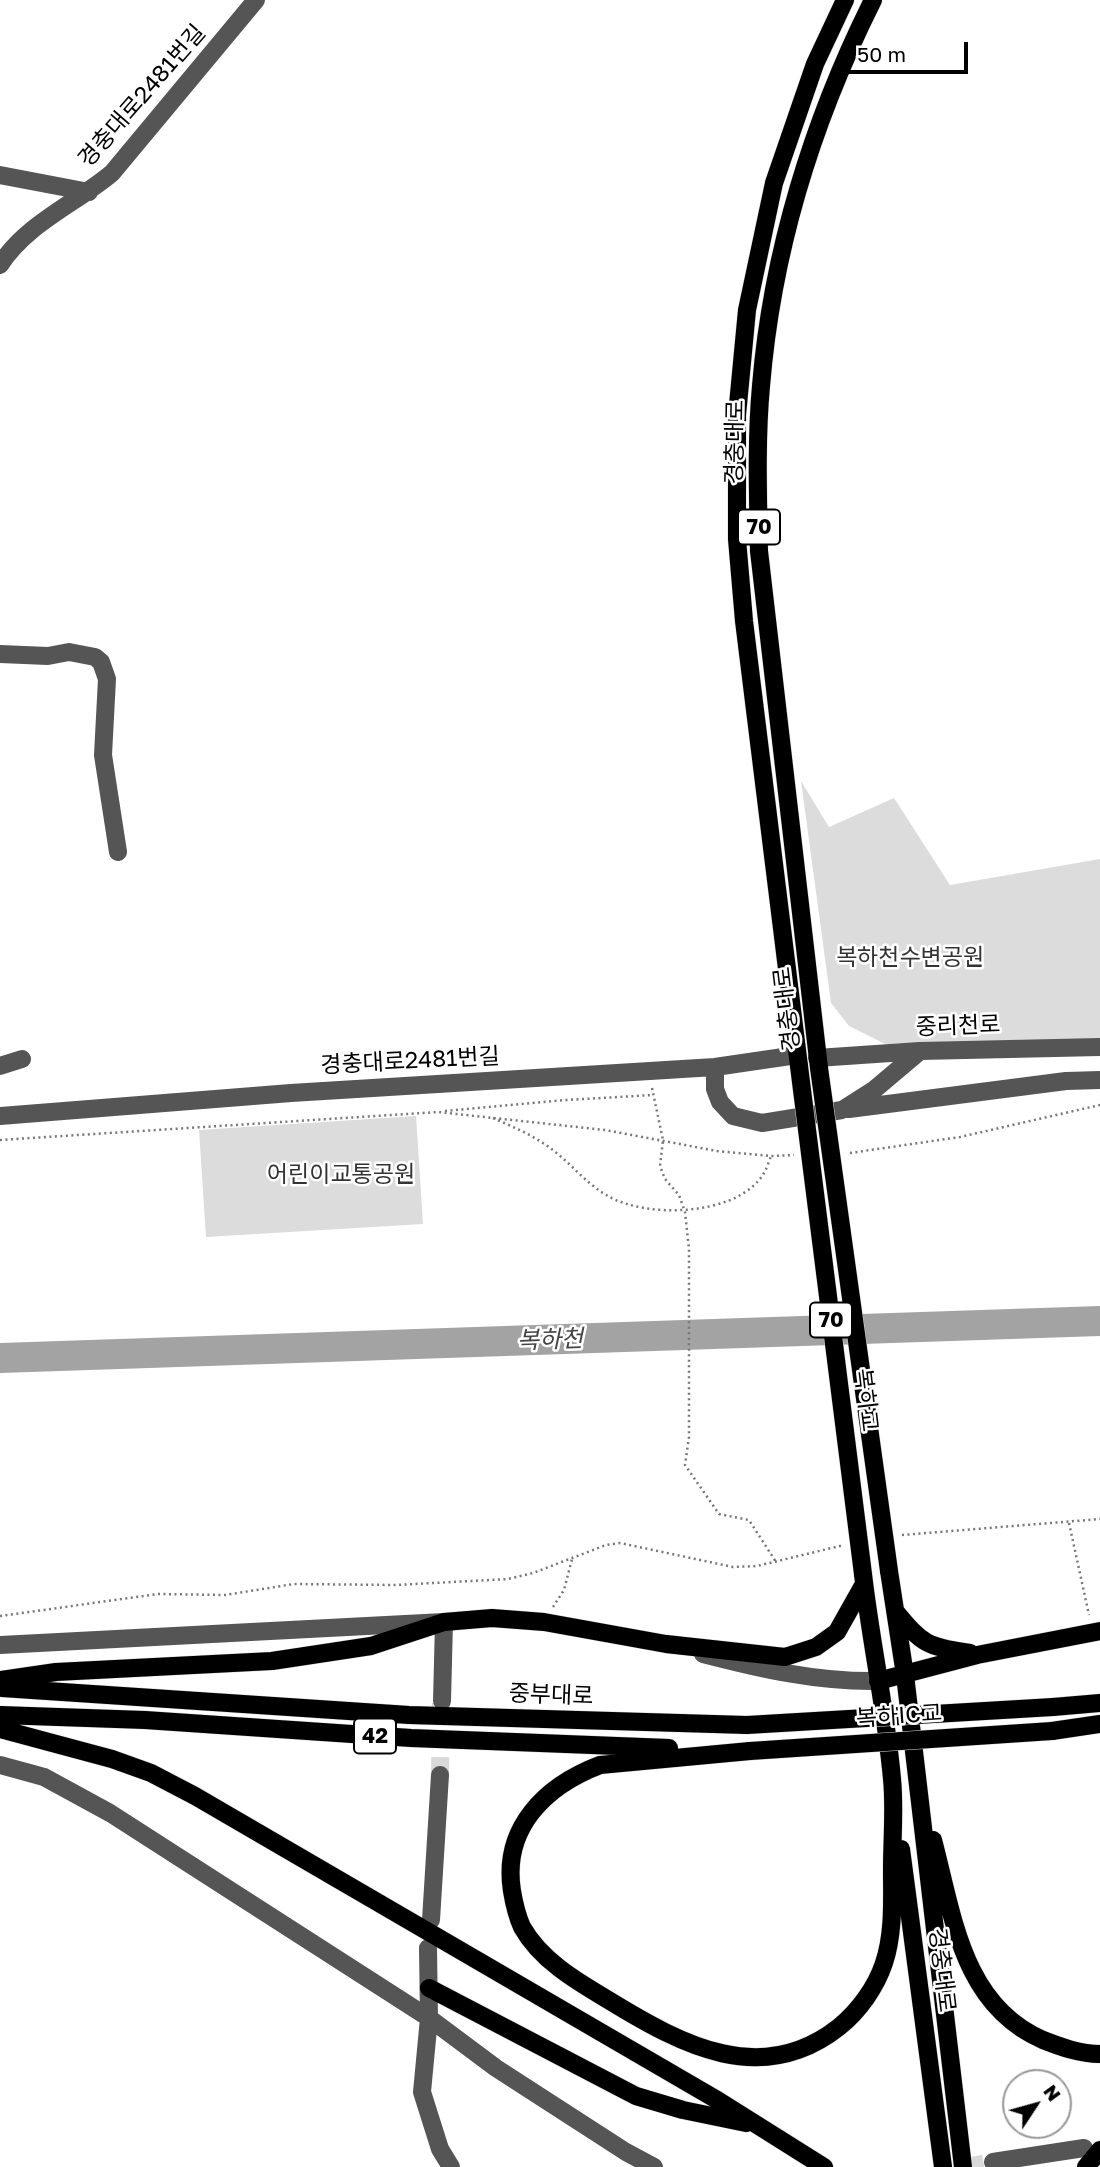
<!DOCTYPE html>
<html>
<head>
<meta charset="utf-8">
<style>
  body { margin:0 }
  #map { position:relative; width:1100px; height:2167px; overflow:hidden; background:#fff; font-family:"Golos Text",sans-serif }
  canvas { display:block }
  .north { position:absolute; left:1002px; top:2069px; width:70px; height:70px; box-sizing:border-box; background:#fff; border:2px solid #999; border-radius:50%; rotate:54deg; font-size:19px; font-weight:700; line-height:28px; text-align:center; color:#000 }
  .north::after { content:''; display:block; margin:auto; width:24px; height:32px; background:#000; clip-path:polygon(50% 0,100% 100%,50% 72%,0 100%) }
  .scale { position:absolute; left:844px; top:42px; width:124px; height:32px; box-sizing:border-box; border:4px solid #000; border-top:0; padding-left:9px; font-size:21px; line-height:24px; white-space:nowrap; color:#000; -webkit-text-stroke:5px #fff; paint-order:stroke }
</style>
</head>
<body>
<div id="map">
<canvas width="1100" height="2167"></canvas>
<div class="north">N</div>
<div class="scale">50 m</div>
</div>
<script>
const g = document.querySelector('canvas').getContext('2d');
g.lineJoin = 'round';
function fillPath(path, color) {
  g.fillStyle = color;
  g.fill(path, 'evenodd');
}
function trace(path, color, width, dash) {
  g.strokeStyle = color;
  g.lineWidth = width;
  g.lineCap = dash ? 'butt' : 'round';
  g.setLineDash(dash || []);
  g.stroke(path);
}
function write(font, color, halo, rows, align = 'center') {
  g.font = font + ' "Golos Text","Noto Sans KR",sans-serif';
  g.lineWidth = 5;
  g.setLineDash([]);
  g.textBaseline = 'middle';
  g.strokeStyle = halo;
  g.fillStyle = color;
  for (const [text, x, y, turn = 0] of rows) {
    g.save();
    g.translate(x, y);
    g.rotate((+turn || 0) * Math.PI / 180);
    g.textAlign = isNaN(turn) ? turn : align;
    if (halo) g.strokeText(text, 0, 0);
    g.fillText(text, 0, 0);
    g.restore();
  }
}
const green = new Path2D(`
  M801,781L829,827L894,798L950,885L1100,859V1040L885,1044L849,1026L831,1003Z
  M416,1116L423,1224L206,1237L199,1130Z`);
const river = new Path2D(`
  M0,1358L1100,1321`);
const minorTunnel = new Path2D(`
  M440,1775L441,1702
  M966,2167L993,2162`);
const path = new Path2D(`
  M652,1088L663,1140L660,1166L665,1179L679,1195L685,1212L689,1249V1437L685,1465L719,1514L749,1520L776,1562
  M445,1111L566,1100L653,1095
  M493,1118C513,1127 533,1135 550,1148C570,1162 586,1184 608,1196C646,1218 729,1216 759,1180C765,1174 768,1164 771,1156
  M0,1140L438,1112L605,1130L717,1151L771,1156L794,1155
  M850,1153L960,1137L1100,1105
  M1069,1523L1089,1615
  M902,1535L1100,1519
  M553,1607L564,1590L572,1559
  M0,1616L158,1594L225,1595L294,1584L396,1585L508,1579L533,1573L606,1545L620,1543L733,1567L757,1566L844,1545`);
const minor = new Path2D(`
  M0,175L89,192
  M0,265C26,224 75,204 112,173L256,0
  M0,654L48,656L69,652L95,657L101,662L107,679L103,755L118,852
  M817,1058L920,1051L1100,1047
  M0,1066L22,1059
  M715,1067V1089L720,1102L733,1116L762,1123L842,1110L875,1089L920,1051
  M849,1109L1066,1081L1100,1080
  M0,1116L291,1093L715,1067L797,1055
  M0,1645L444,1622L442,1701
  M703,1654C761,1669 817,1682 878,1681
  M0,1765L44,1777L110,1813L429,2018L496,2068L626,2152L654,2167
  M431,1920L440,1775
  M428,1948L429,2018L422,2092L440,2149L451,2167
  M993,2162L1084,2148`);
const major = new Path2D(`
  M799,1066L744,621L737,539V415L747,310L774,183L815,64L845,0
  M819,1068L759,551C758,496 756,440 761,386C772,252 813,120 873,0
  M889,1571L905,1675L963,2167
  M895,1611C923,1645 926,1646 970,1653
  M0,1680L56,1672L272,1661L371,1646L444,1622L492,1618L544,1622L666,1644L785,1657L816,1647L837,1632L864,1584
  M878,1681L977,1655L1100,1631
  M2,1688L409,1715L747,1725
  M1053,1707L1100,1703
  M0,1715L145,1720L411,1738L669,1748
  M0,1729L112,1759L151,1773L195,1796L719,2101L824,2167
  M1052,1731L1100,1724
  M750,1751L600,1765C545,1786 502,1828 512,1891C514,1903 517,1916 522,1927C541,1961 578,1982 610,2001C682,2045 762,2088 839,2027C859,2011 876,1987 884,1963C894,1933 892,1900 892,1869C892,1839 895,1808 892,1779C886,1710 871,1643 863,1574
  M933,1840C953,1915 962,2005 1043,2040C1061,2047 1080,2054 1100,2054
  M901,1849L943,2167
  M429,1988L636,2096L683,2110L746,2123
  M1086,2167L1100,2150`);
const majorBridge = new Path2D(`
  M799,1066L863,1574
  M819,1068L889,1571
  M747,1725L1053,1707
  M750,1751L1052,1731`);
const shields = [
  [759,527,42],
  [831,1320,42],
  [375,1736,42]
];
const shieldNames = [
  ["70",759,527],
  ["70",831,1320],
  ["42",375,1736]
];
const streetNames = [
  ["경충대로2481번길",142,96,-49],
  ["경충대로",735,442,-89],
  ["경충대로",787,1009,-97],
  ["중리천로",958,1026,-2],
  ["경충대로2481번길",410,1061,-3],
  ["복하교",866,1400,83],
  ["중부대로",551,1695,2],
  ["복하IC교",899,1716,-4],
  ["경충대로",942,1970,83]
];
const parkNames = [
  ["복하천수변공원",910,958],
  ["어린이교통공원",341,1175]
];
const waterNames = [
  ["복하천",550,1340,-2]
];
fillPath(green, '#dcdcdc');
trace(river, '#a3a3a3', 30);
trace(minorTunnel, '#d9d9d9', 18, [18, 9]);
trace(major, '#dbdbdb', 19);
trace(path, '#777', 2.5, [2, 3.5]);
trace(minor, '#555', 18);
trace(major, '#000', 18);
trace(majorBridge, '#dbdbdb', 19, []);
trace(majorBridge, '#000', 18);
for (const [x, y, w] of shields) {
  const box = new Path2D();
  box.roundRect(x - w / 2, y - 17.5, w, 35, 5);
  g.fillStyle = '#fff';
  g.fill(box);
  trace(box, '#000', 2);
}
write('bold 21px', '#000', null, shieldNames);
write('23px', '#000', '#fff', streetNames);
write('23px', '#333', '#fff', parkNames);
write('italic 24px', '#444', '#fff', waterNames);
</script>
</body>
</html>
